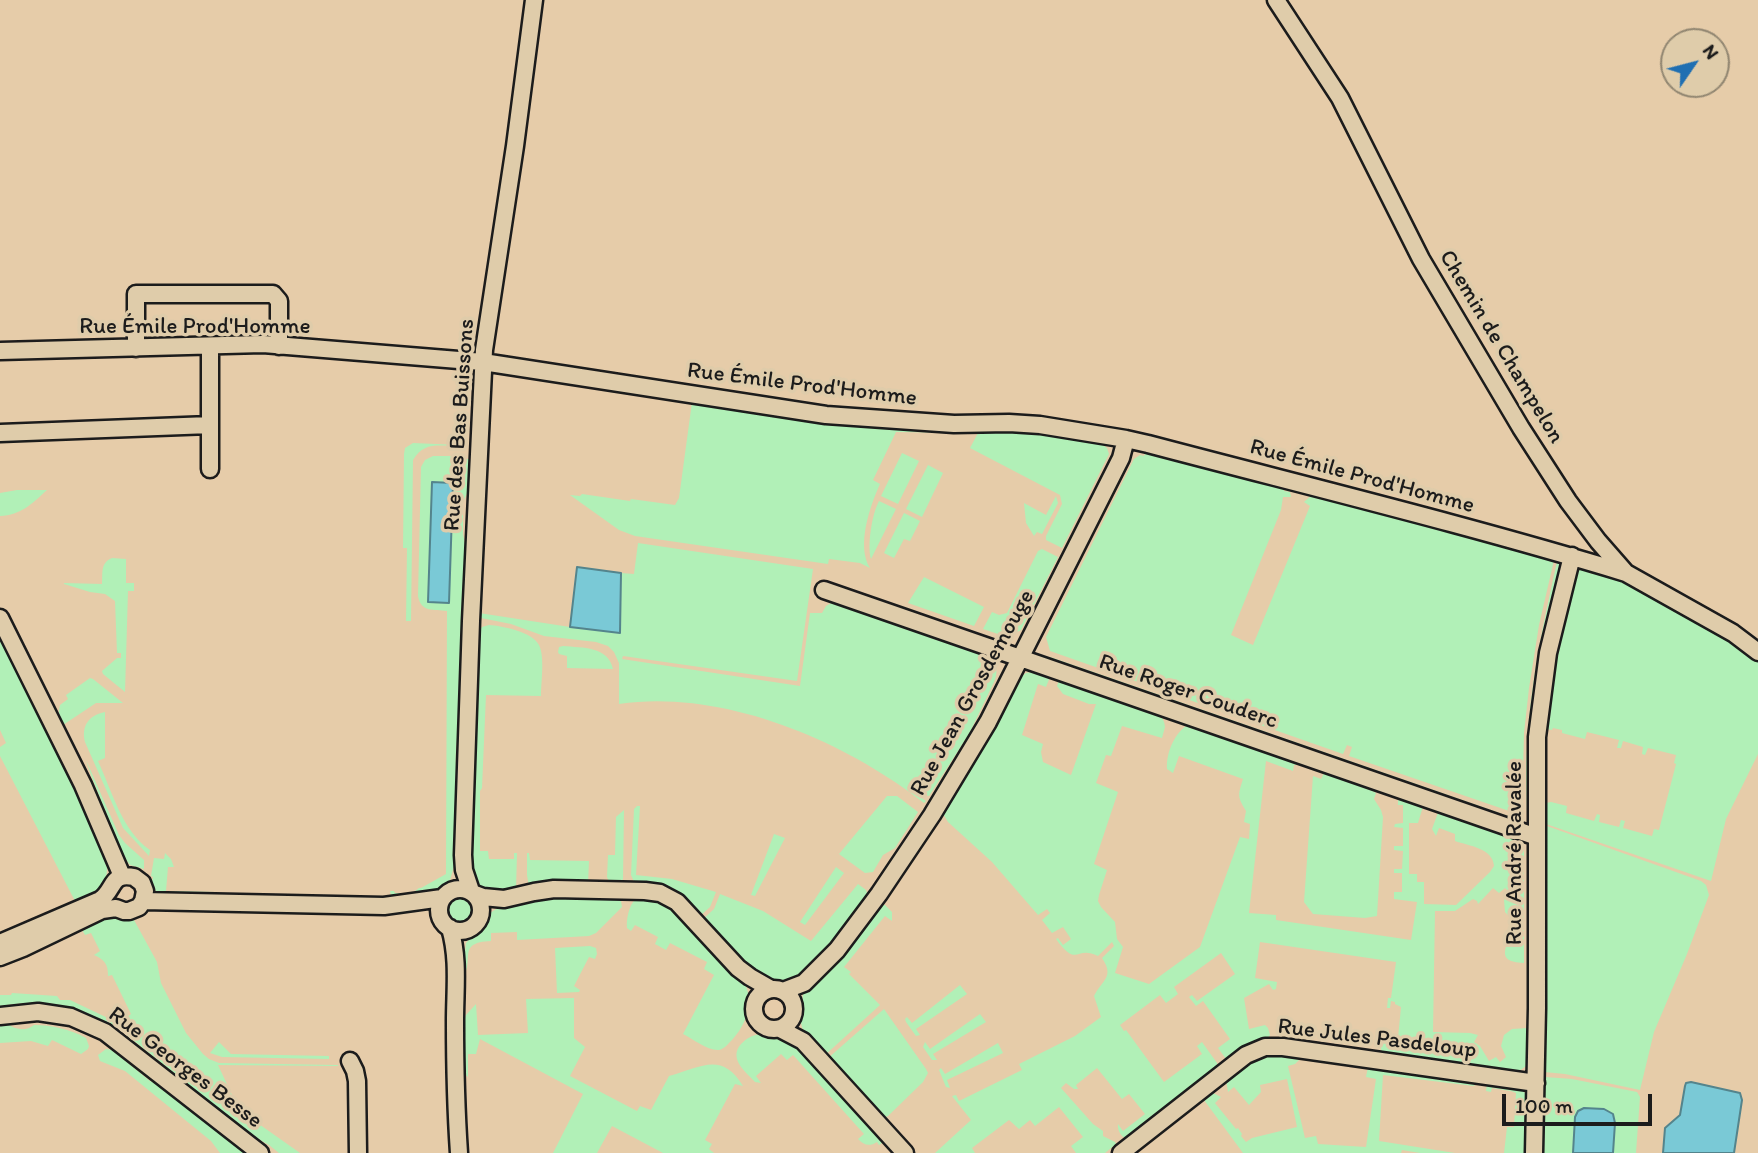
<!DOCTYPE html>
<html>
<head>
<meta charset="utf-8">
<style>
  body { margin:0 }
  #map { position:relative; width:1758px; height:1153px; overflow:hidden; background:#e6cca9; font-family:Itim,sans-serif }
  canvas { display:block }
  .north { position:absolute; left:1660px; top:28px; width:70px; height:70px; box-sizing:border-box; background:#dfccaa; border:2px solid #918671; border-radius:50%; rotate:55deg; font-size:19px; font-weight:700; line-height:28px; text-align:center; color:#1c1c1c }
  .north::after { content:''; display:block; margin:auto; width:24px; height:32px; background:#1f6fb2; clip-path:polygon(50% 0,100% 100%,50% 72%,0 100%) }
  .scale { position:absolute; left:1502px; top:1094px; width:150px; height:32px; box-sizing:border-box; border:4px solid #1c1c1c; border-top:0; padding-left:9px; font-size:21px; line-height:24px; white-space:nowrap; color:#1c1c1c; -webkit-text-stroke:5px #dfccaa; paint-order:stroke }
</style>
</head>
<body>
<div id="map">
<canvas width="1758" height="1153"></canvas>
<div class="north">N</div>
<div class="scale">100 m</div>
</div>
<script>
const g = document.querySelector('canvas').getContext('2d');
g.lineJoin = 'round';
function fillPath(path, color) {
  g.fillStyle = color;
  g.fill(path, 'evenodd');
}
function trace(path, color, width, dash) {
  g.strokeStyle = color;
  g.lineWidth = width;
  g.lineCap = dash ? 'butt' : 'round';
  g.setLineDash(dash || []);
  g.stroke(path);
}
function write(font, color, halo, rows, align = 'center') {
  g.font = font + ' Itim,sans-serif';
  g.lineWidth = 7;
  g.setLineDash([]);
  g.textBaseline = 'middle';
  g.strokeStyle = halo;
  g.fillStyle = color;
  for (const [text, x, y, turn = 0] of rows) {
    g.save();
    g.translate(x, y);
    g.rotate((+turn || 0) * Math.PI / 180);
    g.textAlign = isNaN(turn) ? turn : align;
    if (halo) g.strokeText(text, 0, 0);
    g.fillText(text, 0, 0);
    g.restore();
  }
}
const green = new Path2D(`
  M692,402L812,420L877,428L878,425L989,426L1097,440L1107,448L1109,454L1062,548L1046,540V536L1062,504L1060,495L970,448L978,433L896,432L873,480L880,484C870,506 856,546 870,568L860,563L829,559L828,564L635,536L619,530L570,495L580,496L582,494L630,501L631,499L675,505L679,498Z
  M413,443L458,445V446C439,446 424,441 413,460L411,621H406L407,548H403L404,454L405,448Z
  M1146,452L1284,487V491L1290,492L1291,497H1283L1281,510L1231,635L1253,645L1310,506L1304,502L1313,494L1555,556L1539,625L1529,688L1524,733L1522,814L1515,813L1349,756L1352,747L1347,745L1343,754L1050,651L1046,637L1134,459L1140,455L1144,456Z
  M902,453L919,461L898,504L881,496Z
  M433,456H458L471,460L468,491L463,502V534L466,549L461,724C455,743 454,765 459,784L454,866L450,880L430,894L394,896L391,895L390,891H394L395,893L411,894L419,888H421L446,874L447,611C434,609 421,613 418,596L421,467L425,460Z
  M928,465L943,473L922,517L906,509Z
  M17,490H47C32,504 21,515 0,516V493Z
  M1056,496L1058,503L1042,534L1037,532L1034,536L1026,523L1024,503L1046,515Z
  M879,501L896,509L871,559C867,545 872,514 879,501Z
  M904,513L920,521L910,541L904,539L894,558L884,553Z
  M638,543L813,569L797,681L623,656L622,659L800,686L810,613H822L826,606L833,602L991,658C997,665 998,673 994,682L969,734L929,796L925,795L923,799L926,801L924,803C843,740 723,689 619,704V663L614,652L608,646L596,642L544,636L511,624L481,618L479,613L570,627L620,632L621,573L634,574Z
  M1042,549L1058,557L1021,630L1007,637L983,629L992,612L999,615L1007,613L1038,551Z
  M1558,557L1562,563L1529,817L1527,818C1527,795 1525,772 1527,748C1530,683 1544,620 1558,557Z
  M112,558L126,559V583H134V591H128L125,692L103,674L102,671L117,658H121V653H117L115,601L105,594L90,592L64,584V583L102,584C103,573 100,563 112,558Z
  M1578,564L1585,566L1589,573L1594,574L1597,572L1623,579L1698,618L1758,659V754L1726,819L1711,881L1546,824V803L1551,802L1567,806L1566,813L1594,821L1597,814L1600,815L1599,822L1619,827L1621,820L1625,821L1623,828L1652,836L1654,829L1659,830L1676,764L1674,763L1676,755L1648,748L1645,755L1642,754L1643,747L1623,741L1621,748H1617L1619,740L1587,732L1585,739L1562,733V730L1553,728L1552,730L1547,729L1561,630Z
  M924,577L984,607L974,626L908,603Z
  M489,625C502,626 533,632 539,645C545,657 541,683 541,696L486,695L482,788L480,791V851H488L489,859H514V853H517L516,890C492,895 482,898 469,874L471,785C476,766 476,746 472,727L477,634L482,627Z
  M0,637L76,789L107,867C108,887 91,895 75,901L0,756V747L6,743L0,730Z
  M563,646C583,648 608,646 613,669L567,668V656L559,654L558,652L559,647Z
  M1050,657L1508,816L1507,821L1047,661Z
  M1037,671L1049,674L1050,677L1046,687L1038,684L1022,735L1043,744L1041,752L1043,762L1071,775L1096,704H1089L1063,694L1057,686L1059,680L1160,713L1164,722L1165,727L1162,738L1122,726L1111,756L1106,755L1096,783L1118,792L1094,864L1107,870L1099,895L1098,901L1101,907L1115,922L1117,939L1123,947L1115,973L1149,984L1200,947L1240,837L1249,839L1250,824L1244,822L1246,811C1237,796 1238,795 1243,779L1179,756L1173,773L1167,769C1166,752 1175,732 1189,724L1297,761L1298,765H1294L1293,771L1266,761L1249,913L1276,915V920L1411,940L1417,902L1394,899V892H1402V873H1394V869H1402L1403,851L1394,850V846H1403V828L1394,827L1395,824L1403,823V805H1398V795L1424,803L1418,823H1409V874H1417V882H1424V904L1456,905L1490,872L1494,866C1493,848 1469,846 1455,841V834L1439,828L1436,836L1432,829L1439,810L1524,838V918L1510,917L1505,912L1504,900L1510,893L1505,888L1499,893L1493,888L1478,904L1477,901L1473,899L1455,911H1435L1433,1032L1470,1033L1478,1035L1474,1042L1480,1046L1489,1061L1496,1057L1500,1062L1506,1057L1501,1046L1504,1035L1512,1029L1528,1028L1532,1033L1529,1064L1516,1073L1383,1056L1380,1046V1034L1386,1032V1039L1394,1040L1395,1038H1398L1401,1007L1395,1004V1002L1391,1001L1390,1008H1387L1388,998H1391L1396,962L1260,942L1255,978L1277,982L1276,989L1273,990L1269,984L1244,998L1249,1029L1265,1025L1268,1028L1270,1035L1266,1040L1229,1063L1218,1048L1230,1039L1203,1001L1196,1006L1189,997L1192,995L1197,1001L1235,974L1221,953L1174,987L1178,994L1166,1003L1160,995L1120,1025L1124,1031L1126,1030L1164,1082L1202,1054L1197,1046L1202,1042L1217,1063L1219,1068L1128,1139C1122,1138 1117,1131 1118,1124L1123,1131L1145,1114L1129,1094L1122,1099L1097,1068L1076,1085L1078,1089H1074L1066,1083L1061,1088L1093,1124L1103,1131V1136L1115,1142L1116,1144L1105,1153H1076L1071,1146L1083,1137L1059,1107L1035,1126L1030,1120L1019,1129L1009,1120L972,1148L975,1153H935L971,1120L952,1096L956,1095L959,1101L1022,1070L1019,1064L1075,1036L1101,1017L1094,996C1102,980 1115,977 1102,958L1114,946L1112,942L1098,956C1075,945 1078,969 1056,939L1058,938L1063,945L1071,939L1063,927L1052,933L1042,920L1050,913L1047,909L1038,915L992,862L948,822L942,812L1018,679L1026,673Z
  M90,678L93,679L123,703H96L63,725L58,716L60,705L68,699L66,695Z
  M105,712V758L98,761C112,791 122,831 150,850L149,856L123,828L85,742C81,726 89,715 105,712Z
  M86,760L119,835L125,843L144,860V869L130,865L123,856L91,775Z
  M1312,768L1379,790L1381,792L1372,789L1371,790L1376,793L1374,799L1381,810L1383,817L1377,916L1365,918L1313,914L1304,902L1313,776L1321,779L1324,773Z
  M887,796H897L918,812L895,848L883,855L873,872L865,873L839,854Z
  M637,806H640L636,875L672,879L716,892L710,907L699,917L635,884L631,875L634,809Z
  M624,810L623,879L619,885L610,884L607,877L608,855H615L616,817Z
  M1547,826L1701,881L1706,885L1709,895L1687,954L1654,1032L1640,1090L1565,1074L1544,1072Z
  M774,834L785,838L755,896L751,895Z
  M165,853L171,859L174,867H168L166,891L216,892V895L156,892L152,881L153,877L151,876L154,858L164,859Z
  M527,853H529L530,860L589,861L588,884L529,887L527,875Z
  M836,867L844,873L805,925L800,922Z
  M858,884L866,890L868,896L832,947L801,978L788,984L757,979L702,920L714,909L720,894L763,911L811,941Z
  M445 910a15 15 0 1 1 30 0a15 15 0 1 1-30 0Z
  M545,895L617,897L621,901L622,907L596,933L589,936L517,940V932L491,933V941C455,942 476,962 462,978L466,943L471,937L481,927L490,913L501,906Z
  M646,896L670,904L745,984C754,1003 746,1025 732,1040C728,1044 724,1049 719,1050C708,1051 693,1039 683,1034L714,975L704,969L707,962L670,943L666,950L655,944L658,937L635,925L631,931L627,928C626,920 629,905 635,900C638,897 642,897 646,896Z
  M879,904L885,905L892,912V921L885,916L844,967L851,972L849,974L880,1005L824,1056C800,1029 798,1031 803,994L804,989Z
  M110,915L122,920H134L157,962L161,983L186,1033L203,1054L209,1059L219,1063L337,1065L339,1066L218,1065L239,1110L300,1153H279L269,1145L251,1135L128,1036L124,1030L123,1023L131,1033L137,1028L127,1017L131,1014L112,975L108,976C108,964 105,960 94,955L100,951L91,933L85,935L81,928Z
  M1511,929L1524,930V963C1492,962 1510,944 1511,929Z
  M590,946L596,948L597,954L595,959L589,957L574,986L580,990L579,992L557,993L555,948Z
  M960,985L967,994L916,1029L920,1035L916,1036L906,1022L905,1019L907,1017L912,1023Z
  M12,993L57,996L60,1000H70L112,1020H115V1024L113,1025L104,1022L116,1029L114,1031L0,1011V1007C22,1003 44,1003 66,1007C46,1000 21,1003 0,1006V995H11Z
  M574,998V1038L585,1047L570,1076L637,1111L640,1106L651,1110L669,1076C701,1067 722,1051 743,1086L735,1084L705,1140L712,1144L709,1149L714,1153H663L612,1126L597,1153H553L583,1094L480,1039L476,1054H468V1077L465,1074L464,1020L466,1015L476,1004L478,1035L528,1033L526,999Z
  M884,1009L926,1069L928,1073L923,1082L888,1116L883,1118L827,1059Z
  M980,1014L986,1022L933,1054L937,1060H932L923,1047L925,1042L930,1049Z
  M9,1025C16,1030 27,1031 34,1025C51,1025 70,1029 86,1038L89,1046L88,1049L81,1054L52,1040L48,1046L31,1041L0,1043V1026Z
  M761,1034L780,1036L794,1041L865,1116L866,1123L877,1137L883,1136L886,1140L879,1145L877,1142C869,1147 864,1145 858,1139L864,1134L793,1055L787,1060L781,1054L756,1076L761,1083L755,1082C746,1072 728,1059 741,1044C747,1038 752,1035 761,1034Z
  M219,1042L231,1054L329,1056V1059L222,1057L210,1053Z
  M998,1043L1003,1053L947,1080L950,1088L946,1087L939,1070L941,1068L945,1074Z
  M106,1049L112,1050L150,1081L161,1085L248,1153H220L211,1141L125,1071L100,1061L98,1055Z
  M1267,1053L1299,1055L1300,1059L1295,1064L1288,1066L1305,1138L1316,1136L1318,1144L1366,1147L1376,1079L1366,1077L1368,1067L1474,1081L1476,1083L1474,1086L1383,1075L1379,1141L1455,1153H1420L1402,1150L1401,1153H1243L1204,1100L1192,1110L1190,1108L1211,1092L1221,1097L1215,1103L1236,1129L1238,1128L1242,1134L1241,1136L1246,1142L1252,1138L1297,1127L1287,1079L1260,1085L1261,1092L1249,1105L1234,1087L1228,1092L1226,1080L1251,1060Z
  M1545,1077L1572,1079L1637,1092L1640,1097L1636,1153H1544Z
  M1487,1083C1503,1085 1519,1084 1529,1097V1153H1504L1507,1127H1514L1516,1093L1511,1091L1492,1088L1491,1092L1486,1091Z`);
const water = new Path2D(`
  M432,482L453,483L449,603L428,602Z
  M577,567L621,573L620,633L570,627Z
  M1691,1082L1740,1093L1742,1100L1734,1153H1663L1665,1128L1680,1115L1685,1086L1686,1083Z
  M1584,1108L1604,1109L1613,1114L1615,1123L1613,1153H1573L1575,1117L1578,1111Z`);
const minor = new Path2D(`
  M1276,0L1340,98L1421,259L1521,428L1568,501L1598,541L1626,573L1733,633L1758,652
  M210,346V469
  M136,348V294H273L279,301V346
  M0,351L263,344L483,362L826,415L954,424L1009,423L1040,425L1126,439L1148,444C1307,486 1468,525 1626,573
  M0,433L210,425
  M824,590L1537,837
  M0,618L83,785L122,876
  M439 910a21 21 0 1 1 42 0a21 21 0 1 1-42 0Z
  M471,891L464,870L463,855L471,621L484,350L515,146L534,0
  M475,894L483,897L504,899L534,892L554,889L645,891L660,893L677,902L738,968L750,977L771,989
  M143,901L384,906L442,898
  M450,928C459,959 455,989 455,1021C455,1065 456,1109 459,1153
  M0,943L100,900C115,890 110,872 134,877L142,883L145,891L143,901L139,907L129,911H124L116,908L102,910L23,948L0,957
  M754 1009a20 20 0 1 1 40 0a20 20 0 1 1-40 0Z
  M783,991L804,983L837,950L879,894L932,815L988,722L1121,458L1126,439
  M0,1016L38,1012L71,1017L105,1032L260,1153
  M780,1029L803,1041L905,1153
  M350,1061L355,1071L357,1081L358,1153
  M1121,1153L1246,1055L1265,1047H1283L1536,1083
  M1534,1153L1537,1008V737L1548,653L1572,556`);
const streetNames = [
  ["Rue Émile Prod'Homme",195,327],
  ["Chemin de Champelon",1501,347,59],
  ["Rue Émile Prod'Homme",802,385,7],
  ["Rue des Bas Buissons",460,425,-86],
  ["Rue Émile Prod'Homme",1362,477,15],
  ["Rue Roger Couderc",1188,692,19],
  ["Rue Jean Grosdemouge",973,693,-61],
  ["Rue André Ravalée",1515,853,-90],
  ["Rue Jules Pasdeloup",1377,1039,7],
  ["Rue Georges Besse",185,1068,37]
];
fillPath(green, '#b1f0b7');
fillPath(water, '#7ac9d6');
trace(water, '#54848c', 2);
trace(minor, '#1c1c1c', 21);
trace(minor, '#dfccaa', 16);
write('23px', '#1c1c1c', '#dfccaa', streetNames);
</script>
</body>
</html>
